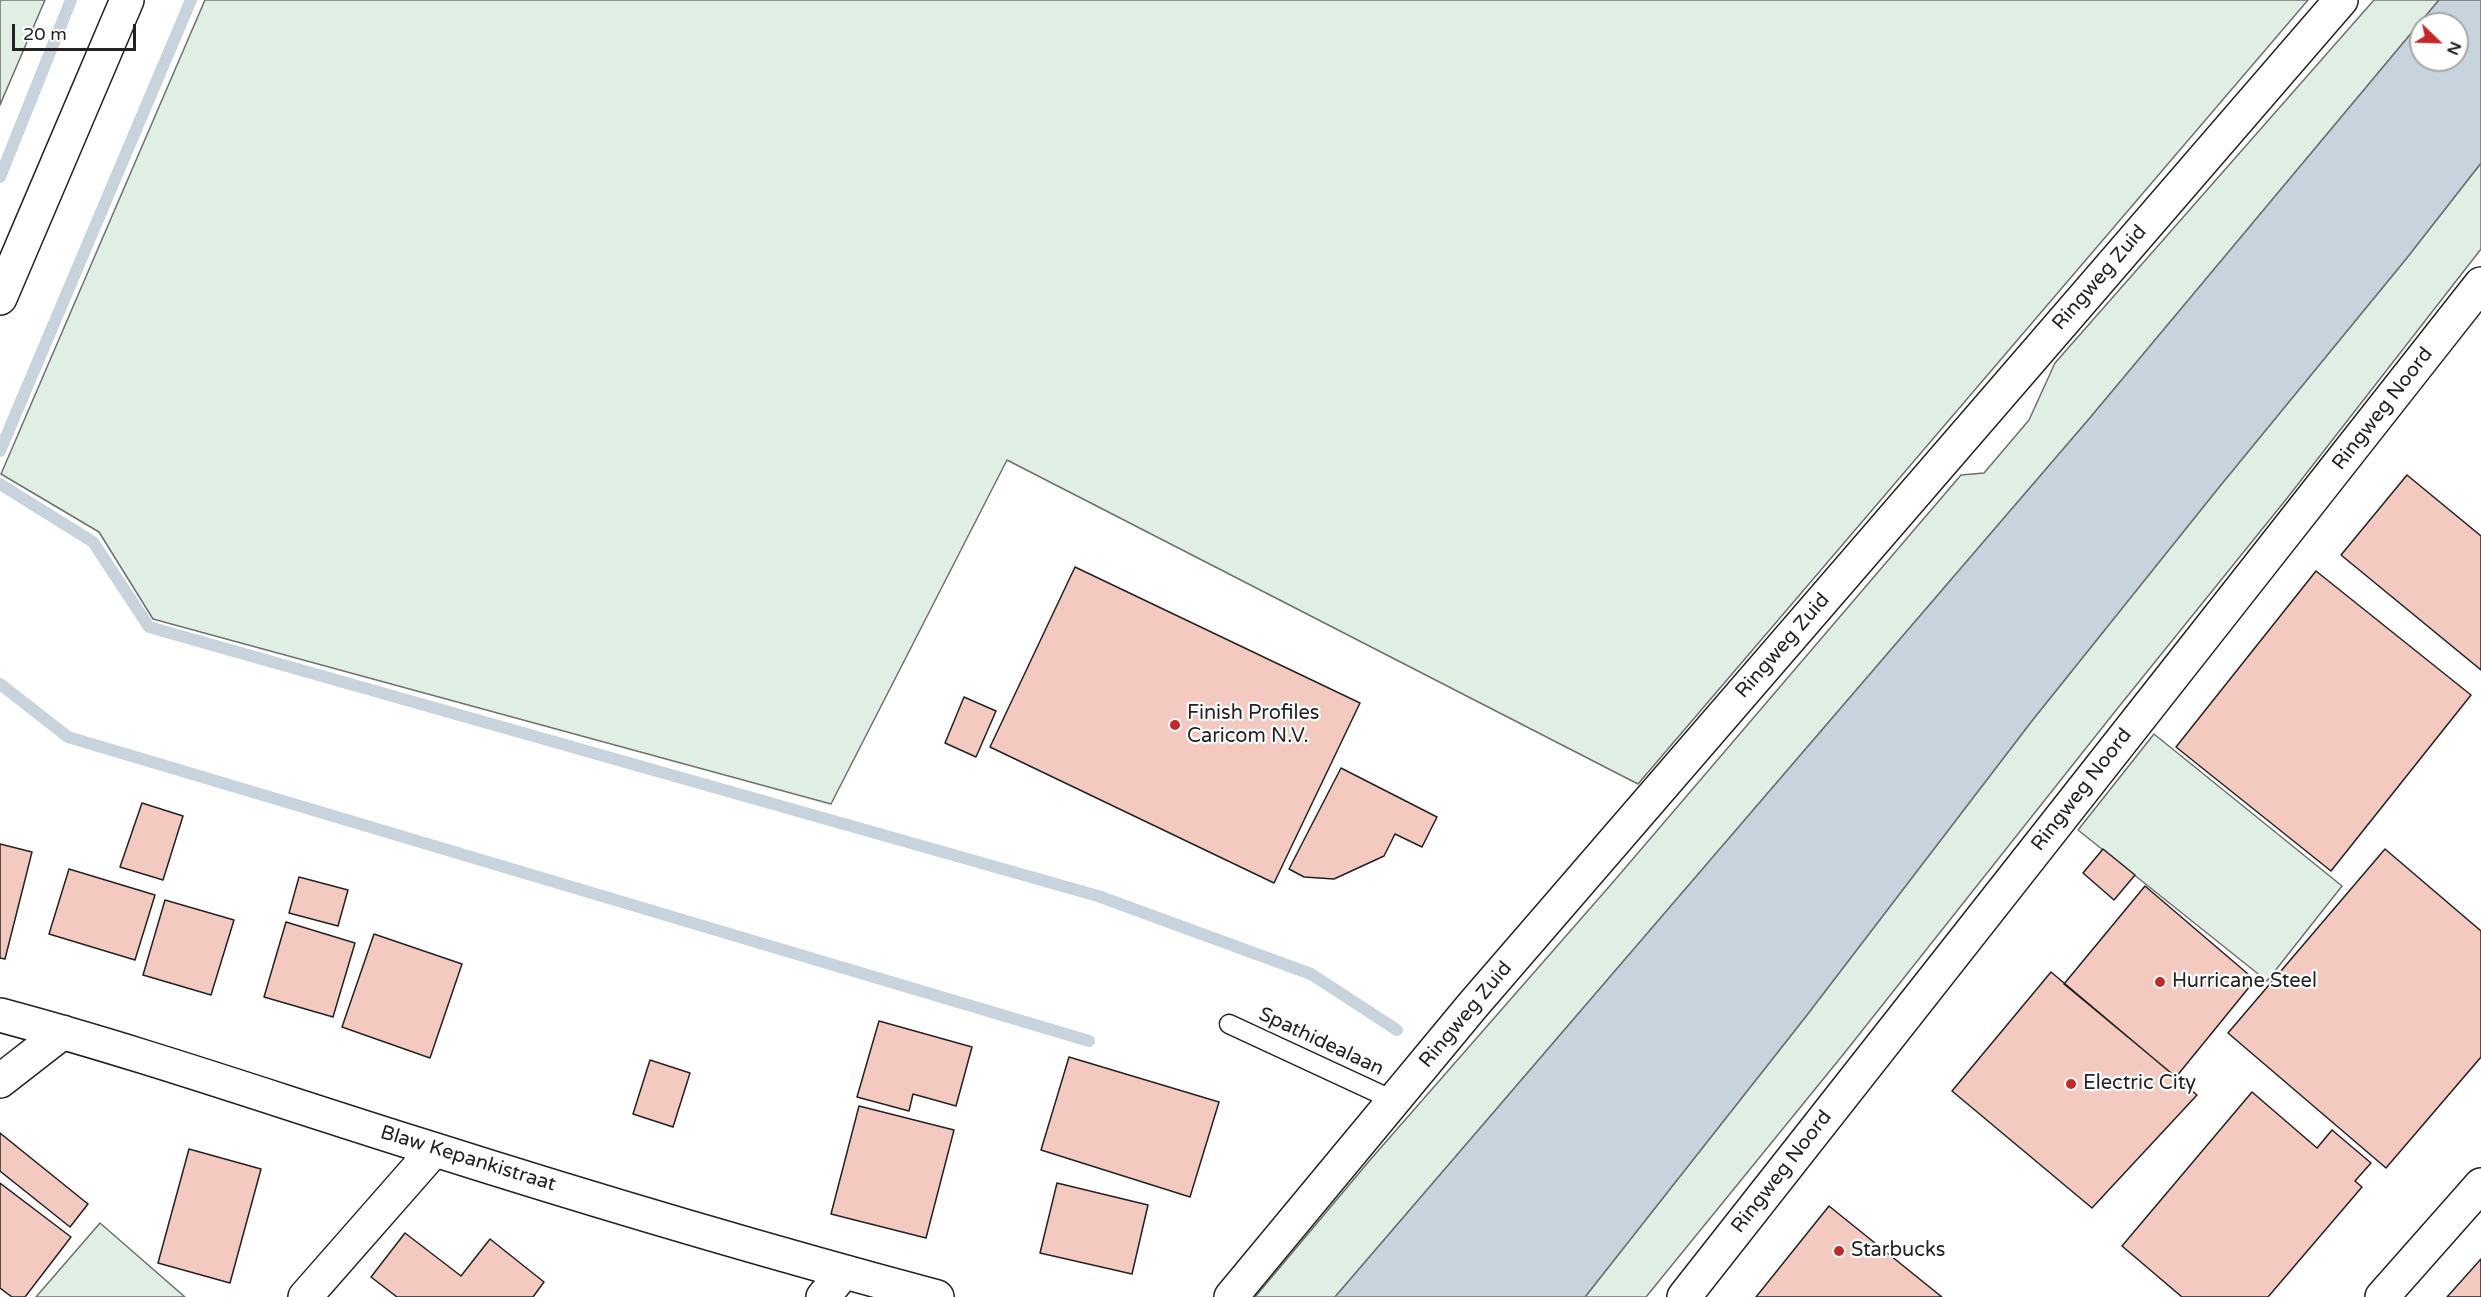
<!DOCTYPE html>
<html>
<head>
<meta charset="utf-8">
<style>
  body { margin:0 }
  #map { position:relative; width:2481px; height:1297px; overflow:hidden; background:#fff; font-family:"Varela Round",sans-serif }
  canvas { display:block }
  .north { position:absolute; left:2409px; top:12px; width:60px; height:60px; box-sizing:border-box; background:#fff; border:2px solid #a7a7a7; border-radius:50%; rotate:113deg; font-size:16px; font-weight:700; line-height:24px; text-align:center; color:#222 }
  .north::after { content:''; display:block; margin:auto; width:21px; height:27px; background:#c62828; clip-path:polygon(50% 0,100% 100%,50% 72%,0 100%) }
  .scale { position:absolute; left:12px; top:24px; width:124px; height:27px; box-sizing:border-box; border:3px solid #222; border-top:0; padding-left:8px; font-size:18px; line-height:21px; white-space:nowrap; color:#222; -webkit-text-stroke:4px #fff; paint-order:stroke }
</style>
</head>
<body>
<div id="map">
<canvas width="2481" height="1297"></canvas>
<div class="north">N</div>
<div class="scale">20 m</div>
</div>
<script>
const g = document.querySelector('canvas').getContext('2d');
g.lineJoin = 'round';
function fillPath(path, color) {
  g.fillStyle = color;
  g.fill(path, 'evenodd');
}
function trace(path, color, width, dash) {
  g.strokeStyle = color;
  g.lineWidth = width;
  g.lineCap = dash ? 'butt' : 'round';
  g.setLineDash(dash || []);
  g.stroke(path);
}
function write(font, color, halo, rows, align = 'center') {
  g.font = font + ' "Varela Round",sans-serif';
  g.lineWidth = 4.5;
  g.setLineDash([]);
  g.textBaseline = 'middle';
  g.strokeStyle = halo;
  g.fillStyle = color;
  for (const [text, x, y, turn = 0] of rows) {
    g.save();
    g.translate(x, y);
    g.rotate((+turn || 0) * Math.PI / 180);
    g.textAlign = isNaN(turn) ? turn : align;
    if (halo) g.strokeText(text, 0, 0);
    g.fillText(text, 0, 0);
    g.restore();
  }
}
const green = new Path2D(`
  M0,0H45L0,105Z
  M205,0H2308L1638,784L1007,460L831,804L153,619L99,532L1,474Z
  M2374,0H2439L2089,419L1335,1297H1255L1370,1160L1614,881L1961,475L1984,473L2029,420L2055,363Z
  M2481,163V249L2288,497L2117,709L1842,1056L1646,1297H1585L1807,1015L2031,722L2220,486L2406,259Z
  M2154,734L2342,886L2267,981L2078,830Z
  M100,1223L185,1297H36Z`);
const water = new Path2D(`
  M2439,0H2481V163L2406,259L2220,486L2031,722L1807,1015L1585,1297H1335L2089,419ZM2421,24H2457V60H2421Z`);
const stream = new Path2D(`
  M0,177L71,0
  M0,451L191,0
  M0,484L93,542L149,627L1098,896L1311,974L1397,1030
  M0,684L68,737L1089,1041`);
const building = new Path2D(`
  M2407,475L2481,536V670L2341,555Z
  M1075,567L1360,703L1274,883L990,747Z
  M2316,571L2471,695L2331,871L2176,747Z
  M964,697L996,711L976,757L945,743Z
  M1341,768L1437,817L1422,847L1395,834L1384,856L1334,879L1304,877L1289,869Z
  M142,803L183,816L163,880L120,867Z
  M0,844L32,852L5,959L0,958Z
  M2103,849L2135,875L2114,900L2083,873Z
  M2385,849L2481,931V1057L2386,1168L2228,1033Z
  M69,869L155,895L135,960L49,934Z
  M299,877L348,890L338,926L289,913Z
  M2145,886L2255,980L2176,1077L2064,984Z
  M165,900L234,920L211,995L143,975Z
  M286,922L355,943L333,1017L264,997Z
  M374,934L462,964L430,1058L342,1027Z
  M2051,972L2197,1095L2092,1208L1952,1091Z
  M879,1021L972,1047L956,1106L913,1094L909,1111L857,1097Z
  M1069,1057L1219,1102L1190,1197L1041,1150Z
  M650,1060L690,1073L673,1127L633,1114Z
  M2252,1092L2317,1148L2332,1130L2371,1163L2355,1181L2362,1187L2268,1297H2182L2122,1246Z
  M859,1106L954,1130L926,1238L831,1214Z
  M0,1133L88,1204L70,1227L0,1171Z
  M189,1149L261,1169L230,1283L158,1263Z
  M0,1183L71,1237L25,1297H12L0,1288Z
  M1057,1183L1148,1205L1132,1274L1040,1253Z
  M1829,1206L1942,1297H1756Z
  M405,1233L461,1276L490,1239L544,1282L533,1297H397L371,1277Z
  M2481,1259V1297H2447Z`);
const lane = new Path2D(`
  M1229,1024L1395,1101`);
const street = new Path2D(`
  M0,298L127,0
  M0,1015C142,1053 282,1102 423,1146C593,1200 765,1251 937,1297
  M0,1081L63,1032
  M305,1297L434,1150
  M823,1297L844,1272
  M2382,1297L2481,1185`);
const secondary = new Path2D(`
  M1231,1297L1473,1005L2341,0
  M1684,1297L2481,284`);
const markers = [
  [1175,725,6,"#c62828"],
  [2160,982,6,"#c62828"],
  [2071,1084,6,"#c62828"],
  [1839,1251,6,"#c62828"]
];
const streetNames = [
  ["Ringweg Zuid",2100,278,-49],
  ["Ringweg Noord",2383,409,-52],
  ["Ringweg Zuid",1783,646,-49],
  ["Ringweg Noord",2082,790,-52],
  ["Ringweg Zuid",1466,1015,-50],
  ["Spathidealaan",1321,1042,25],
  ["Blaw Kepankistraat",468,1159,17],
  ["Ringweg Noord",1782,1172,-52]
];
const poiNames = [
  ["Finish Profiles",1187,714],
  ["Caricom N.V.",1187,737],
  ["Hurricane Steel",2172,982],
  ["Electric City",2083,1084],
  ["Starbucks",1851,1251]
];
fillPath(green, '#e0efe3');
trace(green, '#6f6f6f', 1.5);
fillPath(water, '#c7d3dd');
trace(water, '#6f6f6f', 1.5);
trace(stream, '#c7d3dd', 12);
fillPath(building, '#f3c9c0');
trace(building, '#222', 1.5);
trace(lane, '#222', 21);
trace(street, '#222', 36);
trace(secondary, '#222', 36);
trace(lane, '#fff', 18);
trace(street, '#fff', 33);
trace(secondary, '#fff', 33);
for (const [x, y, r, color] of markers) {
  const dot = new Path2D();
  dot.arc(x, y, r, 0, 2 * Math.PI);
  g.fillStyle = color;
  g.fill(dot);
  trace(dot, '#fff', 2);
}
write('20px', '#222', '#fff', streetNames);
write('20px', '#222', '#fff', poiNames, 'left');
</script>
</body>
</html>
